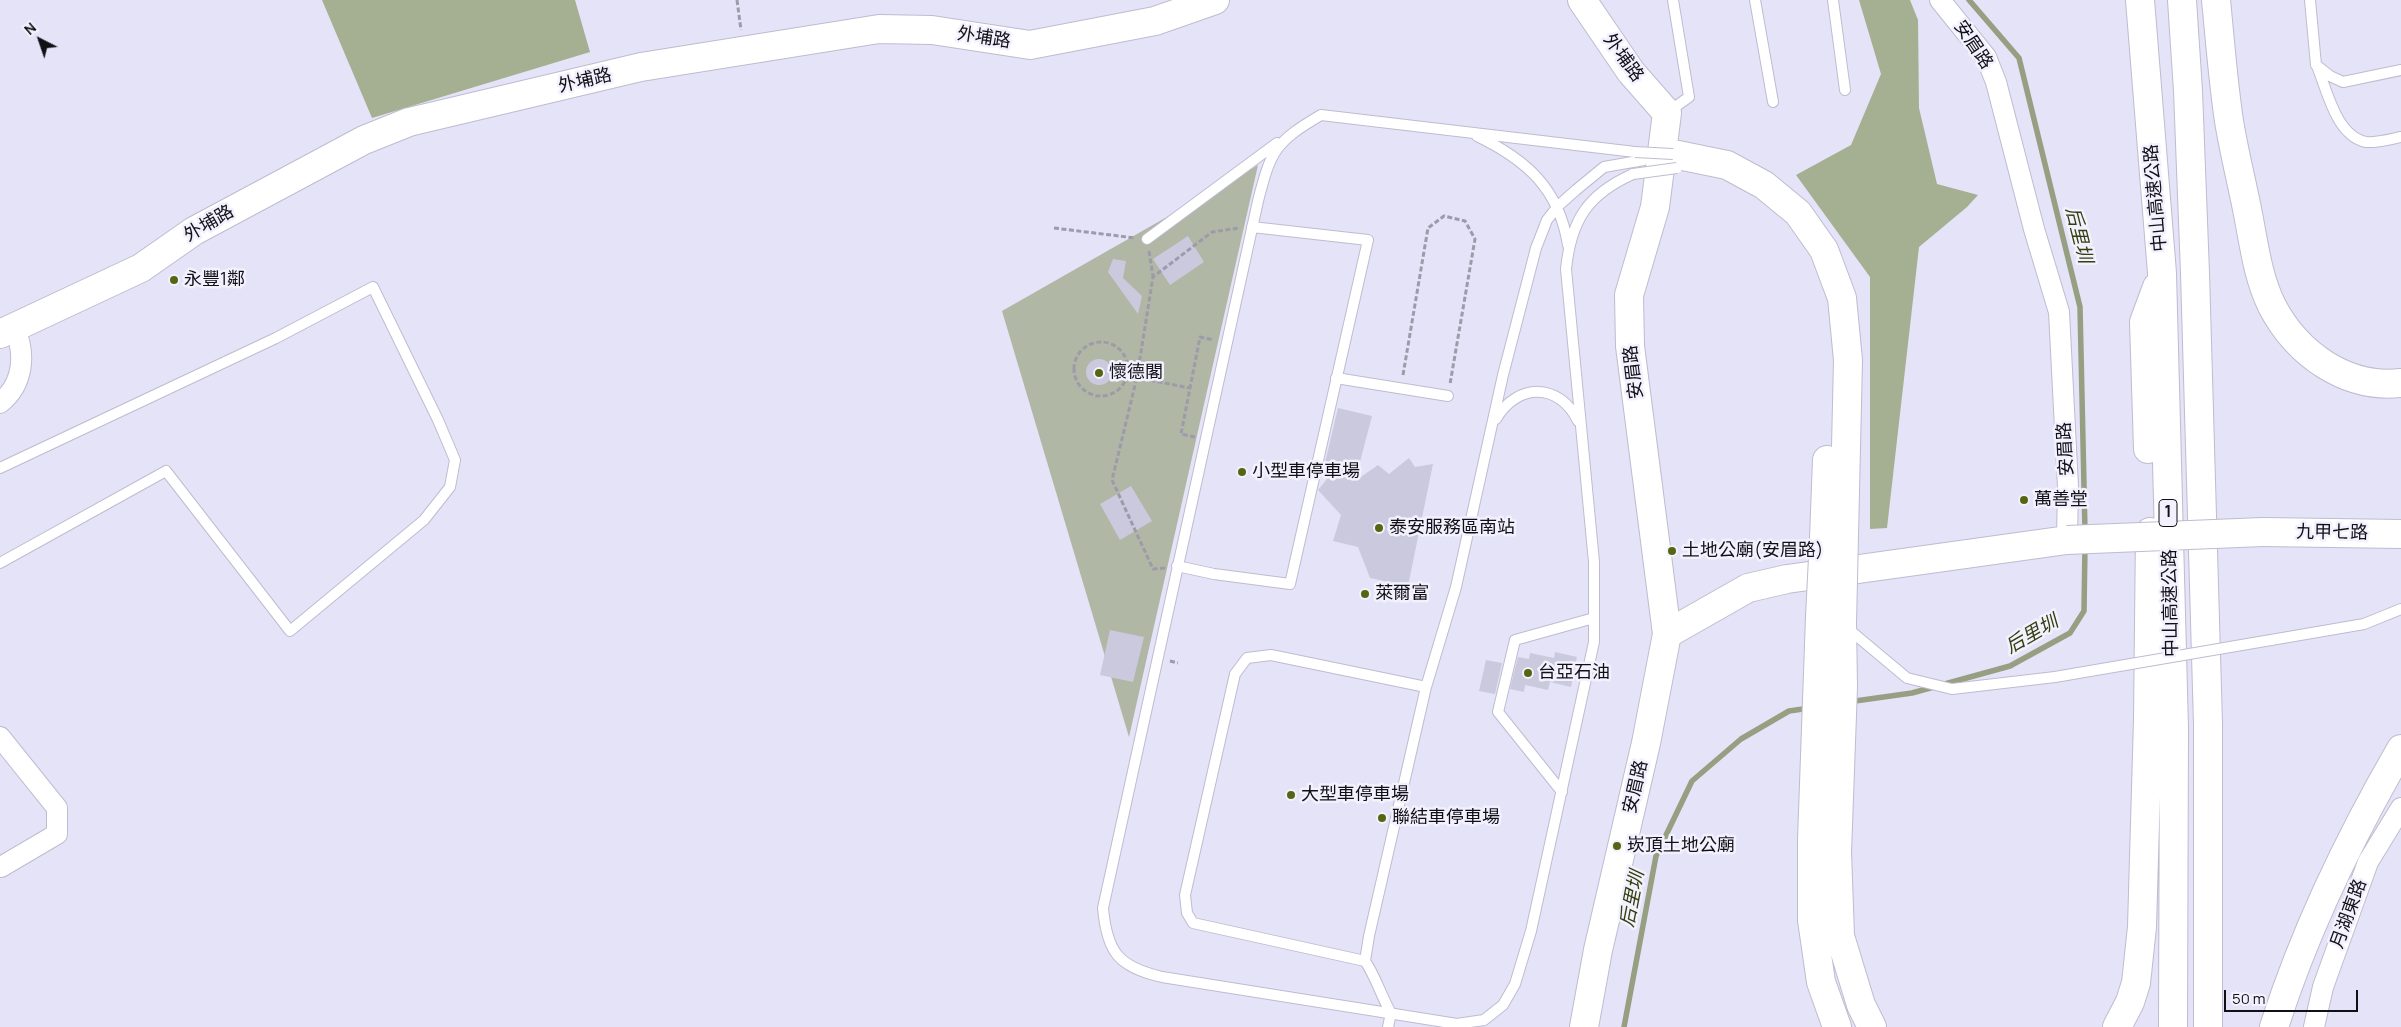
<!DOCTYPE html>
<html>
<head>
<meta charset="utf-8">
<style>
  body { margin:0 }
  #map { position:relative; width:2401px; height:1027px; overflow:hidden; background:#e5e3f7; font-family:Manrope,sans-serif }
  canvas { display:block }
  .north { position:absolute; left:15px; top:15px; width:50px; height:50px; -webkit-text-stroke:4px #f3f1fe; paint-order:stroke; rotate:319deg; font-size:14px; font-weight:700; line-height:20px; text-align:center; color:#111016 }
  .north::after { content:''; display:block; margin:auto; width:18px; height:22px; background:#111016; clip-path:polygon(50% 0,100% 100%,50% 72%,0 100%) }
  .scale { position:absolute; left:2224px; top:990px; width:134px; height:22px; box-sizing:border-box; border:2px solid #111016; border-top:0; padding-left:6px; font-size:15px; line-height:18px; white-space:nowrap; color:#111016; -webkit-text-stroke:4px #f3f1fe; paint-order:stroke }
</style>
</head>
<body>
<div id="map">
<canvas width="2401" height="1027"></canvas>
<div class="north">N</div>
<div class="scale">50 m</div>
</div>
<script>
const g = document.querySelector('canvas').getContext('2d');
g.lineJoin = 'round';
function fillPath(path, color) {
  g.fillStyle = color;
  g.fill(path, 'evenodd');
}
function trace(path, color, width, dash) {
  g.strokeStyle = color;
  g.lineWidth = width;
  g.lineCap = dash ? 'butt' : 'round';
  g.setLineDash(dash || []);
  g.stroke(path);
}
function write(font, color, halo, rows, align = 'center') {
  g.font = font + ' Manrope,"Noto Sans TC",sans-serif';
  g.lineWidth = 5;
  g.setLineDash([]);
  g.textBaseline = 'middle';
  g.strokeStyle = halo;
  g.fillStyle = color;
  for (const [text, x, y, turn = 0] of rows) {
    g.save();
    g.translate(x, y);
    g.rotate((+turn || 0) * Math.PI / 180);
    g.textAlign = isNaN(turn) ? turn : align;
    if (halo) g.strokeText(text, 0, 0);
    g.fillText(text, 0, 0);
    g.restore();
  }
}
const green = new Path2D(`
  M1258,165L1129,737L1002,311Z`);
const forest = new Path2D(`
  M322,0H575L590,52L372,118Z
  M1859,0H1910L1918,20L1919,108L1937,184L1978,195L1967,207L1919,247L1887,528L1870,529V277L1796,175L1851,145L1881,74Z`);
const stream = new Path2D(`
  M1969,0L2019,58L2080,307L2085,531
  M1848,702L1912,693L2010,666L2070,633L2084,611L2085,546
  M1624,1027L1656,856L1692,781L1741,739L1789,711L1810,708`);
const building = new Path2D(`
  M1188,236L1204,262L1170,285L1153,259Z
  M1113,259L1126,261L1123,278L1142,296L1138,314L1108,272Z
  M1086 372a13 13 0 1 1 26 0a13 13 0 1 1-26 0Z
  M1338,408L1372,416L1355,481L1378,465L1389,474L1409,458L1415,467L1433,464L1408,586L1370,578L1358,547L1333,541L1341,515L1318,490L1335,469L1324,467Z
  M1131,486L1152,521L1120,540L1100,504Z
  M1110,630L1144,637L1133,682L1100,675Z
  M1555,652L1577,657L1571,687L1550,682L1548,690L1525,685L1524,692L1510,689L1518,657L1529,659L1530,653L1554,658Z
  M1486,660L1502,663L1495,694L1479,691Z`);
const path = new Path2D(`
  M737,0L741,30
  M1054,228L1135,238
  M1149,251L1153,277
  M1074 369a27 27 0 1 1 54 0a27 27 0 1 1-54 0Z
  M1403,375L1428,228L1444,216L1465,221L1475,239L1450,384
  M1128,376L1190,388
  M1195,437L1181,434L1200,337L1214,340
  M1165,568L1153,569L1112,480L1137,377L1153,277L1212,232L1239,228
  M1170,661L1178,663`);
const lane = new Path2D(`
  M1755,0L1773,102
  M1833,0L1845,90
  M2310,0L2316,65L2330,76L2343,82L2401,70
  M2317,66C2327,90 2336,136 2366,142C2376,143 2391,139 2401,137
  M1668,112L1689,97L1673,0
  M1477,136C1527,160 1559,189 1568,245
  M1633,174C1588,194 1571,220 1566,269L1594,562V642L1531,931L1515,984L1503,1005L1484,1020L1457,1024L1162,977C1119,967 1107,953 1103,908L1258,201C1271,150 1275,142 1321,115L1635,152
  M1147,239L1277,143
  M1336,378L1448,396
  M1496,419C1517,383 1559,382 1578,421
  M0,468L276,338L373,287L438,420L455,460L450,487L424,520L290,631L166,471L0,563
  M1177,566L1214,574L1290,584L1368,240L1252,227
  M1846,627L1907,678L1952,689L2055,677
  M2271,640L2364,624L2401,609
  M1562,792L1498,712L1515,640L1594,618
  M1365,961L1193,923L1187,913L1185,895L1235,674L1247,658L1271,655L1426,687
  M1388,1027L1391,1013C1381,996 1376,977 1365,961L1369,936L1426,687L1456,587L1503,375L1536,248L1547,220L1558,206L1576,190L1604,167L1644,160`);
const street = new Path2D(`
  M1940,0L1986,57L1996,82L2034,229L2059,312L2068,487L2067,540
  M0,403C24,384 26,353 14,327
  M0,737L57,808V834L1,867L0,866
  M2314,1027L2323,987L2368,862L2401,808`);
const secondary = new Path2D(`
  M1582,0L1631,72L1667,113L1655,207L1629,295L1630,346L1667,634L1646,743L1598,950L1584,1027
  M0,334L141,268L194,231L364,140L409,122L641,67L879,29L932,30L1030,45L1155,21L1215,0
  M2263,532L2401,534
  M1667,634L1748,588L1787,579L2067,540`);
const highway = new Path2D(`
  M2140,0L2162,273L2174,728L2173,1027
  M2182,0L2188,91L2195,273L2208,724V1027
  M2216,0C2220,40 2223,81 2229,121C2234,152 2242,183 2248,214C2254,245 2258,278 2272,306C2297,354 2346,389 2401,383
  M1673,154L1727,165L1764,185L1798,213L1824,250L1842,298L1848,360L1844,535
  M2148,449L2144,322L2157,287
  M1824,538L1827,460
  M1820,617L1812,840V920L1821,982L1837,1027
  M1842,623L1843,687L1837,852L1840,936L1861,1005L1872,1027
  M2117,1027L2130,1002L2136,983L2142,927L2148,719L2150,532
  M2274,1027C2305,930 2350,837 2401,749`);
const laneBridge = new Path2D(`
  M1635,152L1673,154
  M1633,174L1677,168
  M2055,677L2271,640`);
const secondaryBridge = new Path2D(`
  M2067,540L2263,532`);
const highwayBridge = new Path2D(`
  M1820,617L1824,538
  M1842,623L1844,535`);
const markers = [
  [174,280,5,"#536713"],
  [1099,373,5,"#536713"],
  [1242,472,5,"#536713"],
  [2024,500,5,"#536713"],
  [1379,528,5,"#536713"],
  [1672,551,5,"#536713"],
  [1365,594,5,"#536713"],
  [1528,673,5,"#536713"],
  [1291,795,5,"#536713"],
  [1382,818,5,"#536713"],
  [1617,846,5,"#536713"]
];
const shields = [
  [2168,513,18]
];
const shieldNames = [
  ["1",2168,513]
];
const streetNames = [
  ["外埔路",984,38,9],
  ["安眉路",1973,45,56],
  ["外埔路",1623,58,54],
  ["外埔路",585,81,-13],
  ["中山高速公路",2156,198,-95],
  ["外埔路",209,224,-30],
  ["安眉路",1634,372,-97],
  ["安眉路",2066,449,-93],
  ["九甲七路",2332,533,1],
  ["中山高速公路",2171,603,-91],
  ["安眉路",1636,787,-77],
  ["月湖東路",2349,914,-70]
];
const poiNames = [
  ["永豐1鄰",184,280],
  ["懷德閣",1109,373],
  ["小型車停車場",1252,472],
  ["萬善堂",2034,500],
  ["泰安服務區南站",1389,528],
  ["土地公廟(安眉路)",1682,551],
  ["萊爾富",1375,594],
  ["台亞石油",1538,673],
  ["大型車停車場",1301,795],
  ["聯結車停車場",1392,818],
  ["崁頂土地公廟",1627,846]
];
const waterNames = [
  ["后里圳",2078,235,76],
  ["后里圳",2032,635,-30],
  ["后里圳",1633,899,-79]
];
fillPath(green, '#b1b7a5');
fillPath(forest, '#a5af92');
trace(stream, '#969f82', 5.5);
fillPath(building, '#cbc9dd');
trace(lane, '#bebccf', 12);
trace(street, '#bebccf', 22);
trace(secondary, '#bebccf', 30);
trace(highway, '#bebccf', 30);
trace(path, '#9c9baa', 3, [5, 2.5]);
trace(lane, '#fff', 10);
trace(street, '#fff', 20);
trace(secondary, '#fff', 28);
trace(highway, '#fff', 28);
trace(laneBridge, '#bebccf', 12, []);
trace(secondaryBridge, '#bebccf', 30, []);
trace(highwayBridge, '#bebccf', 30, []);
trace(laneBridge, '#fff', 10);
trace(secondaryBridge, '#fff', 28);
trace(highwayBridge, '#fff', 28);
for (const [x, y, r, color] of markers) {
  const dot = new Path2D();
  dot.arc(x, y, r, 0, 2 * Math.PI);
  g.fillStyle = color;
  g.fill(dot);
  trace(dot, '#f3f1fe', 2);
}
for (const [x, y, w] of shields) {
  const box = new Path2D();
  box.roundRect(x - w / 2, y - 13.5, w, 27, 4);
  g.fillStyle = '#f3f1fe';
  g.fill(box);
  trace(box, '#111016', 1);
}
write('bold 16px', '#111016', null, shieldNames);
write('18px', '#111016', '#f3f1fe', streetNames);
write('18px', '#111016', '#f3f1fe', poiNames, 'left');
write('italic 19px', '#333f0e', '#f3f1fe', waterNames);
</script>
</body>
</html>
